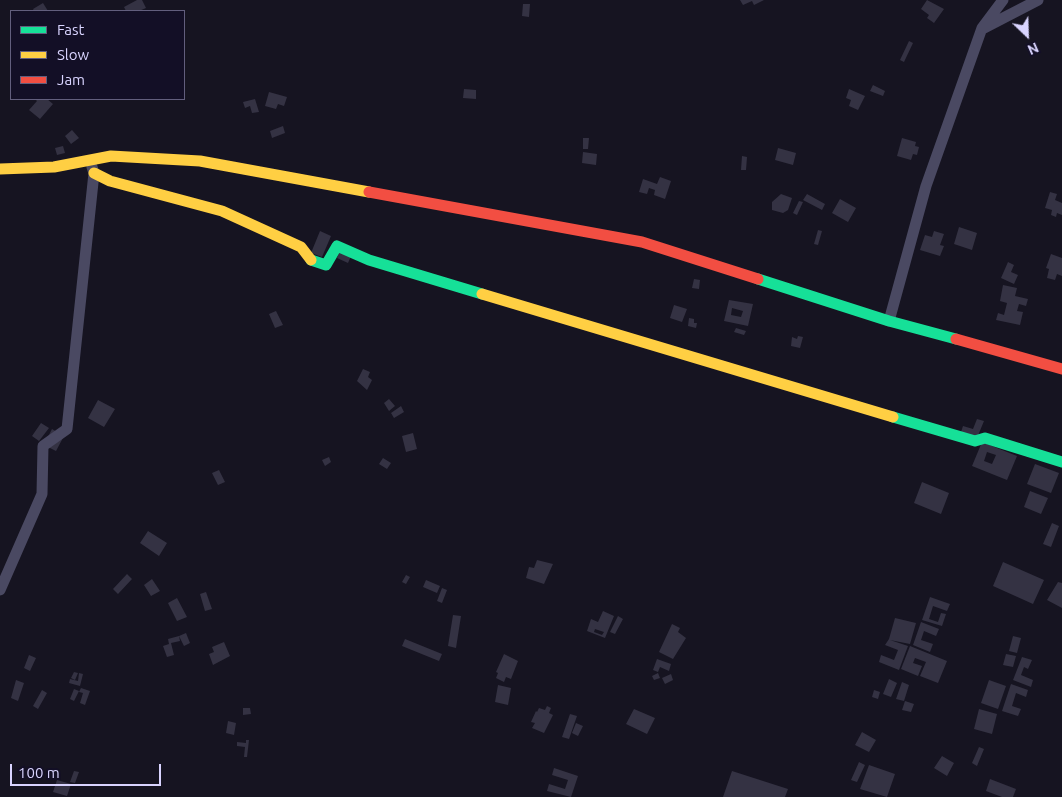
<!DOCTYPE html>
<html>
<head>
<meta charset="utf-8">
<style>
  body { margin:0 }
  #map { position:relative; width:1062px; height:797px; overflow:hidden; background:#161421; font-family:Ubuntu,sans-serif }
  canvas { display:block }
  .legend { position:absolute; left:10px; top:10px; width:175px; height:90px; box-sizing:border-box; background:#130f26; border:1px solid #625e7d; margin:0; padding:6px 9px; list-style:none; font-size:15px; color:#d9d4ff }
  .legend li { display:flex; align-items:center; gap:10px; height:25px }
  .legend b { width:25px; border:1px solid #625e7d }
  .north { position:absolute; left:1002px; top:10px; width:50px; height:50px; -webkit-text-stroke:4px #130f26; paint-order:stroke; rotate:156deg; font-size:14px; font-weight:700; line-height:20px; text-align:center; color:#d9d4ff }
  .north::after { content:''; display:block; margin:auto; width:18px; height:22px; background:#d9d4ff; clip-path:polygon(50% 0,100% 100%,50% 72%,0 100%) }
  .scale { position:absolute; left:10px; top:764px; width:151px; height:22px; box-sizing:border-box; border:2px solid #d9d4ff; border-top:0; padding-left:6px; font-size:15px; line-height:18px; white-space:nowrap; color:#d9d4ff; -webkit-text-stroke:4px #130f26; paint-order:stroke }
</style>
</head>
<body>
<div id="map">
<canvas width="1062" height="797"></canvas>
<ul class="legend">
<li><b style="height:6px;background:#16e098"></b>Fast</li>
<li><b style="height:6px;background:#ffcf43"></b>Slow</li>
<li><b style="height:6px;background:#f24e42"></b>Jam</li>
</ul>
<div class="north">N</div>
<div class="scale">100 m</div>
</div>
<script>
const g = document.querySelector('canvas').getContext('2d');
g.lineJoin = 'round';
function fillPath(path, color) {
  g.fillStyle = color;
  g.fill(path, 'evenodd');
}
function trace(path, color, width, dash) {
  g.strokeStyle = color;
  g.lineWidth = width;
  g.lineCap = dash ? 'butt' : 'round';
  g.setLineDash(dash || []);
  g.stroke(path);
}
const building = new Path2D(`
  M137,0H142L146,8L139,11H126L124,7Z
  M740,0H764L754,5L752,1L743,5Z
  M927,0L944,9L934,23L927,18L929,15L921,9Z
  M43,3L48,11H34L33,9Z
  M523,4H530L529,17L522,16Z
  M909,41L913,43L904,62L900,60Z
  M873,85L885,91L883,96L870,91Z
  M464,89L476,90V99L463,98Z
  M849,89L865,96L858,110L849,106L851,100L846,98Z
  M269,92L287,97L284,106L278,104L276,109L265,106Z
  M35,99H47L53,104L40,119L29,110L37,101Z
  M255,99L259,112L252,113L250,106L245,108L243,102Z
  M283,126L285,133L272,138L270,131Z
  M72,130L79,138L71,144L65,136Z
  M583,138H589L588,149H583Z
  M902,138L916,142L915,146L919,147L917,155L913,154L911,160L897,156Z
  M63,146L65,153L57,155L55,148Z
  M778,148L796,153L793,165L775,160Z
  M583,152L597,154L596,165L582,163Z
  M742,156L747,157L746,170H741Z
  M660,177L671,181L665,199L654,195L655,190L649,188L647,194L639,192L643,179L657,184Z
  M1050,192L1057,194L1055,200L1062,203V215L1057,213L1056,217L1051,215L1052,210L1045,208Z
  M781,194L792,198L788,210L783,213L772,210V202Z
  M807,194L825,204L822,210L803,200Z
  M840,199L856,208L848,222L832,213Z
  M799,201L803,202L797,215L793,213Z
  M959,227L977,233L972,250L954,244Z
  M818,230L822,231L818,245L814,244Z
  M320,231L331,236L322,257L311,253Z
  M934,231L944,234L940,245L944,246L940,256L920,250L925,235L932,237Z
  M340,251L351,256L348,263L337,258Z
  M1051,254L1062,258V276L1057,274L1055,280L1047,278L1049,269L1046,268Z
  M1008,262L1014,265L1011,272L1018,275L1014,284L1001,278Z
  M694,279L700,280L699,289L692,288Z
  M1003,285L1017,288L1015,296L1028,299L1026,306L1019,304L1017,311L1023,312L1020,325L996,320L998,313L1004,315L1007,303L1000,301Z
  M729,300L753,304L748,326L724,321ZM732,308L743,311L741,317L731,315Z
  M674,305L687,309L682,322L670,318Z
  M276,311L283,325L275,328L269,314Z
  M689,318L694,319V323H697L696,328L688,326Z
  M736,328L746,331L744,335L734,332Z
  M798,336L803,337L800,348L791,346L792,337L797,339Z
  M363,369L370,372L368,377L372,380L367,390L357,381Z
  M389,399L395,406L389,411L384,403Z
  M98,400L115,409L104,427L88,418Z
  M401,406L404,412L394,418L391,413Z
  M977,419L984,421L977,438L961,432L963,426L973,429Z
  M41,423L49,428L39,441L32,436Z
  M52,429L64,436L56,451L44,445Z
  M413,433L417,449L406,452L402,436Z
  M982,442L1017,456L1007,480L972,466ZM987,452L996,455L992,464L984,461Z
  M329,457L331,462L325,466L322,460Z
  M383,458L391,463L387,469L379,464Z
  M1035,464L1059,473L1051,493L1027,484Z
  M219,470L225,482L218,485L212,473Z
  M922,482L949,493L941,514L914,503Z
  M1030,491L1048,498L1041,514L1024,507Z
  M1052,523L1059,526L1051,547L1043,544Z
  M148,531L167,543L159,556L140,543Z
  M537,560L553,564L544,584L526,578L529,567L534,568Z
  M1003,562L1044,580L1033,604L993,586Z
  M127,574L132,579L118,594L113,589Z
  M406,575L410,577L406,584L402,582Z
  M152,579L160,591L151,596L144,585Z
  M426,580L440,586L437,593L423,587Z
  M1058,582L1062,583V608L1047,600Z
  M442,588L447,590L442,603L437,601Z
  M206,592L212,609L205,611L200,594Z
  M930,597L950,604L947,611L933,606L929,619L938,622L941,613L946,614L942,626L922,620Z
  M177,598L187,617L177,621L168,603Z
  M603,611L614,616L605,638L587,631L591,619L598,622ZM595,629L604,632L602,635L594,632Z
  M453,615L461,616L456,648L448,646Z
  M618,616L623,619L615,634L610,632Z
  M895,618L916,623L910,644L890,640L908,646L899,670L879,662L881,655L894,660L898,650L885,645L889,639Z
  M921,622L939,629L936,636L924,631L921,640L933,644L930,652L913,645Z
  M672,624L680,628L678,632L686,638L673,659L659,652Z
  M186,633L190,643L184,646L179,636Z
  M179,636L180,641L171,643L174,655L167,657L163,646L169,644L168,639Z
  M1013,636L1021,638L1017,653L1009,651Z
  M405,639L442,654L439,661L402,646Z
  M224,642L230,656L213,665L209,654L214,652L212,647Z
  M910,646L947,661L938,683L920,676L926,662L915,658L913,663L922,666L918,676L901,669Z
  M504,654L518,661L511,679L506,677L504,682L496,678L498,673L496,672Z
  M1006,654L1016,656L1013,667L1003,665Z
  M29,655L36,658L30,671L24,668Z
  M1022,657L1032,660L1028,669L1024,667L1021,675L1033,680L1031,687L1013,680Z
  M657,659L671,664L669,671L660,667L658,672L653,670Z
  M74,672L78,673L75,680L71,678Z
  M79,673L83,674L80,686L69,683L70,679L78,681Z
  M658,673L660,678L654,680L652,676Z
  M671,674L673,680L665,684L662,678Z
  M889,679L897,683L891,697L883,694Z
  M16,680L24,683L18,701L11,698Z
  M989,680L1006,686L998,709L981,703Z
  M902,682L909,685L904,701L896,699Z
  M1011,684L1028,690L1026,697L1016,693L1012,706L1021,709L1018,716L1002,711Z
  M498,685L511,688L508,705L495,702Z
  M81,688L90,691L85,705L80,703L83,693L79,692Z
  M74,689L79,691L74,701L70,699Z
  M42,690L47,693L38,709L33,706Z
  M874,690L880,692L878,699L872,697Z
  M905,701L914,704L911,712L902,710Z
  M547,706L551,708L549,713L553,715L544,733L532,728L535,723L531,722L536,711L537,712L539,708L545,710Z
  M243,708H250L251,714L243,715Z
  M634,709L655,718L647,734L626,724Z
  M979,709L997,714L992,734L974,729Z
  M570,714L577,716L569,739L562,737Z
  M228,721L236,723L234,735L226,733Z
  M576,723L583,726L578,736L572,733Z
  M862,732L876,740L869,752L855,745Z
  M246,740H249L247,757H244L245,747L237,746V742L246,743Z
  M979,747L984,749L977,766L972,763Z
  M942,756L954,763L947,776L934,768Z
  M859,762L865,765L857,782L851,780Z
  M869,765L895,774L887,797L860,789Z
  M554,768L578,776L571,797L547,791L549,784L565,789L568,780L552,775Z
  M74,771L79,772L75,783L70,782Z
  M732,771L788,789L785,797H723Z
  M990,779L1016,789L1013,797H1002L986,791Z
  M57,780L71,784L67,796L53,792Z`);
const street = new Path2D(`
  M984,28L1038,0
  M889,321L926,186L982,28L1003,0
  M0,590L42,494L43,446L67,429L94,173L92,167`);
const fast = new Path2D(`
  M311,260L326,265L337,246L369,260L482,294
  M758,279L889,321L956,339
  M893,417L975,441L985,438L1062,462`);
const slow = new Path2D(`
  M0,169L54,167L111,156L200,161L369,192
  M94,173L110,181L222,211L301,247L311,260
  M482,294L893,417`);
const jam = new Path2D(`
  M369,192L642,242L758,279
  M956,339L1062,369`);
fillPath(building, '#343243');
trace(street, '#4a4962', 11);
trace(fast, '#16e098', 11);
trace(slow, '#ffcf43', 11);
trace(jam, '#f24e42', 11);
</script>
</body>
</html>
